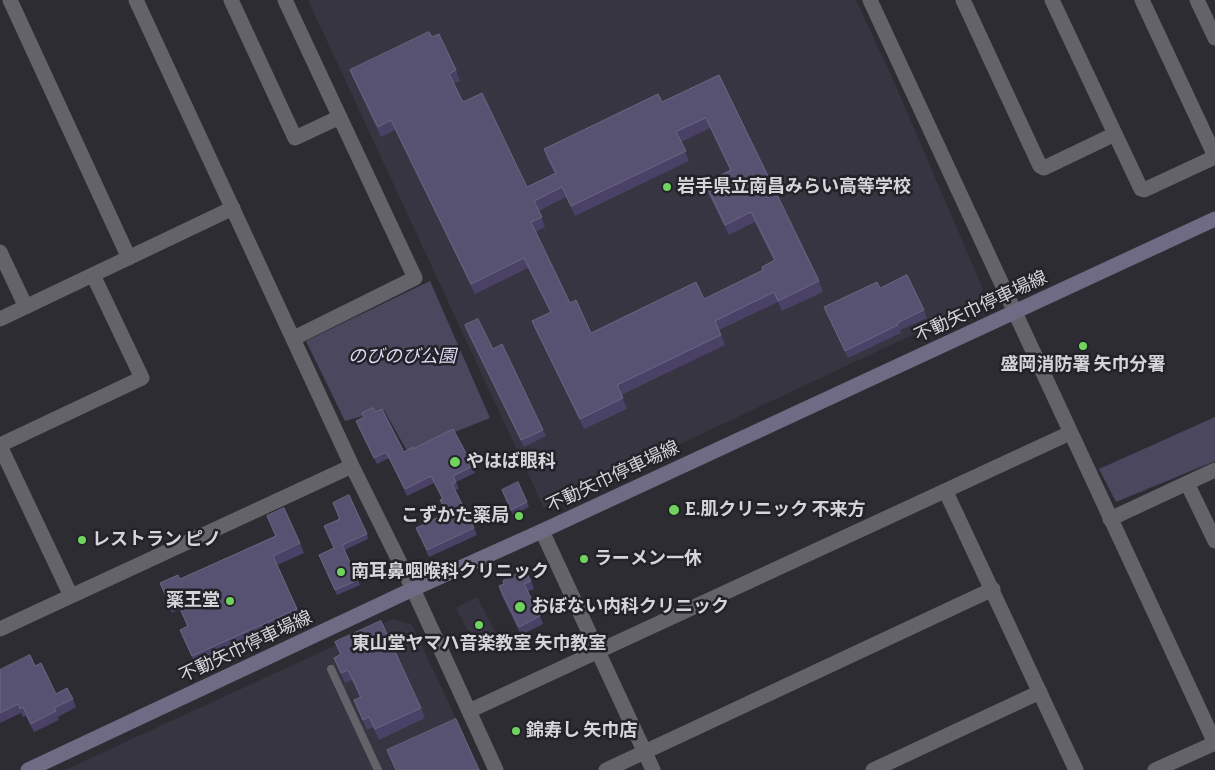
<!DOCTYPE html>
<html>
<head>
<meta charset="utf-8">
<style>
  body { margin:0 }
  canvas { display:block; background:#2d2c32 }
</style>
</head>
<body>
<canvas width="1215" height="770"></canvas>
<script>
const g = document.querySelector('canvas').getContext('2d');
g.lineJoin = 'round';
function fillPath(path, color) {
  g.fillStyle = color;
  g.fill(path, 'evenodd');
}
function trace(path, color, width, dash) {
  g.strokeStyle = color;
  g.lineWidth = width;
  g.lineCap = dash ? 'butt' : 'round';
  g.setLineDash(dash || []);
  g.stroke(path);
}
function write(font, color, halo, rows, align = 'center') {
  g.font = font + ' Bitter,"Noto Sans JP",serif';
  g.lineWidth = 5;
  g.setLineDash([]);
  g.textBaseline = 'middle';
  g.strokeStyle = halo;
  g.fillStyle = color;
  for (const [text, x, y, turn = 0] of rows) {
    g.save();
    g.translate(x, y);
    g.rotate((+turn || 0) * Math.PI / 180);
    g.textAlign = isNaN(turn) ? turn : align;
    if (halo) g.strokeText(text, 0, 0);
    g.fillText(text, 0, 0);
    g.restore();
  }
}
const built = new Path2D(`
  M308,0H856L895,84L983,289L978,304L544,508Z
  M477,597L501,643L480,654L456,608Z
  M393,619L412,625L480,770H65Z`);
const green = new Path2D(`
  M430,281L490,418L407,451L384,410L345,421L306,341Z
  M1215,417V461L1116,502L1099,469Z`);
const service = new Path2D(`
  M331,669L378,770`);
const minor = new Path2D(`
  M10,0L129,258
  M136,0L352,466L413,589L496,770
  M231,0L295,138L340,117
  M285,0L415,278L294,338
  M963,0L1040,166L1044,168L1115,134
  M1052,0L1141,189L1144,190L1215,157
  M1142,0L1215,156
  M1197,0L1215,38
  M0,252L26,307
  M0,319L233,208
  M0,445L142,378L93,275
  M0,446L71,596
  M1187,483L1215,541
  M946,492L1076,770
  M1110,519L1215,470
  M542,531L653,770
  M0,629L352,466
  M469,711L1070,433
  M606,770L993,589
  M873,770L1040,692
  M1155,770L1215,743`);
const tertiary = new Path2D(`
  M870,0L1215,743`);
const secondary = new Path2D(`
  M28,770L413,589L542,531L1215,219`);
const wall = new Path2D(`
  M432,37L456,70L460,81L454,83L463,102L527,187L555,174L547,159L544,149L662,102L719,75L819,281L823,292L782,311L778,302L719,330L725,345L621,395L627,409L584,429L536,331L532,321L550,312L528,268L475,294L395,130L381,137L354,80L350,70ZM710,128L730,170L705,183L708,193L729,235L755,222L774,261L763,270L704,299L591,333L570,303L536,232L545,227L539,211L566,197L575,216L689,161L681,142Z
  M880,288L924,310L927,318L900,330L901,333L848,358L827,314L824,307Z
  M465,325L493,349L543,430L546,436L524,447L467,332Z
  M375,412L404,452L413,449L473,466L475,473L456,482L459,489L455,490L474,528L477,535L429,557L416,528L446,513L440,500L442,499L434,483L407,496L389,458L377,464L359,428L356,421L364,418L362,413Z
  M502,490L527,502L529,507L513,515Z
  M333,503L367,534L368,539L345,550L360,585L337,595L319,555L334,548L324,526L339,519Z
  M267,516L300,543L304,553L277,565L297,609L300,618L196,666L180,630L187,626L180,609L172,613L160,583L180,579L275,536Z
  M531,581L534,589L528,591L540,616L543,624L521,635L501,594L499,586Z
  M335,642L421,708L425,718L379,740L373,727L367,730L354,700L360,698L352,680L345,683L334,658L340,655Z
  M35,666L56,694L73,699L76,707L58,717L59,720L34,732L26,716L23,717L21,713L0,723V670Z`);
const building = new Path2D(`
  M429,32L432,37L439,34L456,70L449,74L463,102L482,93L527,187L556,173L544,149L658,94L662,102L719,75L819,281L778,301L774,292L715,321L721,335L617,385L623,398L580,419L532,321L551,312L524,258L471,284L391,120L378,127L350,70ZM706,118L731,170L705,183L725,225L751,212L775,260L762,267L763,270L704,299L696,282L591,333L576,300L570,303L531,222L542,217L534,201L562,187L571,206L686,151L676,132Z
  M907,275L924,310L897,323L898,325L845,351L824,307L877,282L880,288Z
  M478,319L493,349L502,344L543,430L521,440L465,325Z
  M373,408L375,412L382,409L404,452L413,447V449L453,429L473,466L453,476L456,482L452,484L474,528L427,550L416,528L447,513L440,500L443,499L431,476L405,489L386,452L374,458L356,421L364,417L362,413Z
  M518,482L527,502L511,510L502,490Z
  M349,495L367,534L342,545L358,580L335,590L319,555L334,548L324,526L340,519L333,503Z
  M284,508L300,543L273,556L297,609L192,656L180,630L188,626L176,600L169,603L160,583L178,575L180,579L276,536L267,516Z
  M525,570L531,581L524,584L540,616L519,627L499,586L504,584L503,581Z
  M381,621L421,708L375,729L369,717L363,720L354,700L361,697L348,670L341,673L334,658L341,654L335,642Z
  M30,655L35,666L41,663L56,694L67,688L73,699L54,708L56,711L31,724L23,707L20,709L18,704L0,713V670Z
  M456,719L479,770H396L387,750Z`);
const markers = [
  [667,187,5,"#70d35f"],
  [1083,346,5,"#70d35f"],
  [455,462,6,"#70d35f"],
  [674,510,6,"#70d35f"],
  [519,516,5,"#70d35f"],
  [82,540,5,"#70d35f"],
  [584,559,5,"#70d35f"],
  [341,572,5,"#70d35f"],
  [230,601,5,"#70d35f"],
  [520,607,6,"#70d35f"],
  [479,625,5,"#70d35f"],
  [516,731,5,"#70d35f"]
];
const poiNames = [
  ["岩手県立南昌みらい高等学校",677,187],
  ["盛岡消防署 矢巾分署",1083,365,"center"],
  ["やはば眼科",466,462],
  ["E.肌クリニック 不来方",685,510],
  ["こずかた薬局",509,516,"right"],
  ["レストラン ピノ",92,540],
  ["ラーメン一休",594,559],
  ["南耳鼻咽喉科クリニック",351,572],
  ["薬王堂",220,601,"right"],
  ["おぼない内科クリニック",531,607],
  ["東山堂ヤマハ音楽教室 矢巾教室",479,644,"center"],
  ["錦寿し 矢巾店",526,731]
];
const streetNames = [
  ["不動矢巾停車場線",981,307,-25],
  ["不動矢巾停車場線",613,477,-25],
  ["不動矢巾停車場線",246,647,-25]
];
const parkNames = [
  ["のびのび公園",402,357]
];
fillPath(built, '#373541');
fillPath(green, '#4a475f');
trace(service, '#64636a', 8);
trace(minor, '#64636a', 15);
trace(tertiary, '#64636a', 15);
trace(secondary, '#6f6b84', 15);
fillPath(wall, '#494266');
fillPath(building, '#585272');
trace(building, '#6b6682', 1);
for (const [x, y, r, color] of markers) {
  const dot = new Path2D();
  dot.arc(x, y, r, 0, 2 * Math.PI);
  g.fillStyle = color;
  g.fill(dot);
  trace(dot, '#232228', 2);
}
write('bold 18px', '#d5d4d8', '#232228', poiNames, 'left');
write('18px', '#d5d4d8', '#232228', streetNames);
write('italic 18px', '#dddaf6', '#232228', parkNames);
</script>
</body>
</html>
